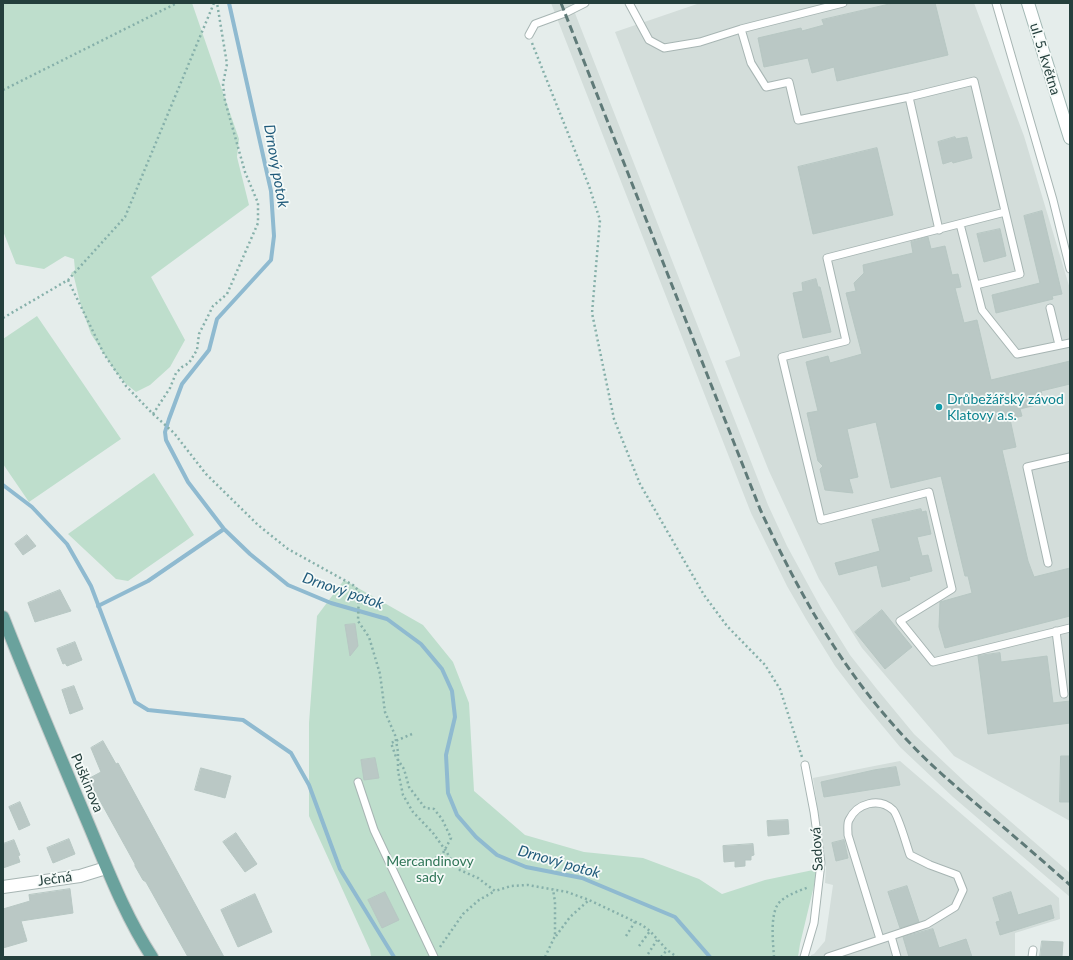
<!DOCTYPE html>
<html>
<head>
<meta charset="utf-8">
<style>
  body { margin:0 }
  #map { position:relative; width:1073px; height:960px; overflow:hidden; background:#e5edeb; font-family:Lato,sans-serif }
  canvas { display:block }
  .frame { position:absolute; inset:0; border:4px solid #243f3c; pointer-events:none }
</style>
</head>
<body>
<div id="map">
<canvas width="1073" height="960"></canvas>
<div class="frame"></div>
</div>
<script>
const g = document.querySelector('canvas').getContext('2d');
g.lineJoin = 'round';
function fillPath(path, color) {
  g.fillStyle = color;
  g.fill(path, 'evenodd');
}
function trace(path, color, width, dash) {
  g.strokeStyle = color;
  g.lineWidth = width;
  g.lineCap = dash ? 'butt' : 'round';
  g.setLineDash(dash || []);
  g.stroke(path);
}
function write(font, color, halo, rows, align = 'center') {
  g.font = font + ' Lato,sans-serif';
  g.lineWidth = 3.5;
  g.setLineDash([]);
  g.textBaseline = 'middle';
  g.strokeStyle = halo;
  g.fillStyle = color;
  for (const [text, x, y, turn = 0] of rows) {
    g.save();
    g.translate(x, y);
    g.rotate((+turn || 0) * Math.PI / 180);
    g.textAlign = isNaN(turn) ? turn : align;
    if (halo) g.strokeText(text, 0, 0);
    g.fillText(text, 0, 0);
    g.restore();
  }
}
const built = new Path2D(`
  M551,3H571L768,505L787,546L822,610L850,655L876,688L914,734L966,783L1070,873V897L953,797L900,747L861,700L835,666L806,619L787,586L751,513Z
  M700,3H974L1024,136L1070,289V821L954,756L862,648L819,579L769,471L725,361L740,356V353L615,32Z
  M900,761L1059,898L1060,919L1015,933V957H811V955L814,954L825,941L833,885L825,883L826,867L813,778Z`);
const green = new Path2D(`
  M3,3H192L239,139L237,157L249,205L151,277L185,340L170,367L150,385L136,392L125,383L115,371L91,334L81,306L74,277L71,273L75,270L74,259L65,256L44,269L16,264L3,231Z
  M37,316L121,439L29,502L3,464V339Z
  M154,473L194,535L128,581L116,579L68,534Z
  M344,580L423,625L453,662L469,703L474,791L525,835L584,852L643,858L699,879L722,894L765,880L818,869L800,944L798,957H371L370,950L309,816V723L317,616Z`);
const stream = new Path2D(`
  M229,3L271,191L274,236L271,260L217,319L209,350L182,384L169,419L165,432L166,440L188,482L224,529L250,554L288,585L331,603L387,619L421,644L442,669L452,691L455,717L446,755L448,793L457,815L476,837L497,855L526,867L582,878L675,917L710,957
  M3,485L32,507L67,544L91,586L135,702L148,710L243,720L291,753L309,785L340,869L394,957
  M98,606L148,581L224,529`);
const building = new Path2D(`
  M894,3H935L948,55L837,81L834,67L812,73L808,58L764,67L758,38L801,28L802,31L824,25L822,20Z
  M955,137L956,139L967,137L972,158L953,163L952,161L943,164L938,142Z
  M877,148L893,215L813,234L798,167Z
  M1042,211L1062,294L1052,296L1053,299L996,313L992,295L1040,283L1024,216Z
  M1000,229L1006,256L984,262L977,234Z
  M928,237L931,249L945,246L952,275L958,274L961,287L955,288L964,323L977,320L991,380L1070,361V384L1041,391L1044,403L1020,409L1022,416L1010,419L1016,447L1002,450L1028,561L1034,577L1070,568V616L945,648L939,627L940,602L972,593L968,576H965L941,476L891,488L876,422L847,429L858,477L849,479L853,493L825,490L820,469L823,466L818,461L807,413L818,411L806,362L828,356L830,363L862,354L846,293L856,291L854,283L864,273L863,265L913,253L911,242Z
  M816,279L818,287H820L831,332L803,338L793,293L803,291L802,283Z
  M921,509L922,512L926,511L931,534L917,537L922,556L928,555L932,571L909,577L910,580L882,587L877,565L839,575L835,563L880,551L872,520Z
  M27,535L36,546L23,555L15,544Z
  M60,590L71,611L35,622L28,603Z
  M882,610L912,647L885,669L855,632Z
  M355,624L358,646L350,656L345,625Z
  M75,642L82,660L67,666L65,663L63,664L57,649Z
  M1000,653L1001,662L1047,656L1053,703L1070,701V723L988,734L978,656Z
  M74,686L83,709L70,714L62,690Z
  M103,741L116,764L118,763L224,957H188L146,882L143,880L135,866V864L88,779L101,772L91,748Z
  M1061,756H1070V802H1060Z
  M375,758L379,778L364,780L361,760Z
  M896,767L900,785L824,797L821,782L874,770Z
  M201,768L231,776L225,798L195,790Z
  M20,802L30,825L19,830L9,807Z
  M788,820L789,834L768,836L767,821Z
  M236,833L257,864L245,872L223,842Z
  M69,839L75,854L53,863L47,848Z
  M14,840L20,855L18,856L20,862L3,868V844Z
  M844,840L848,858L836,861L832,843Z
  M753,844L754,855L751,856V860H745V866L735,867V861L724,862L723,846Z
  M907,886L919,922L900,928L888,892Z
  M70,889L73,913L21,921L27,941L3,948V909L30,901L29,895Z
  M385,892L399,920L382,928L368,900Z
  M1011,892L1018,915L1051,905L1054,918L1000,935L996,922L1000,921L993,898Z
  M255,894L272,932L238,947L221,910Z
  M933,929L939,948L966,939L972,957H909L903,937Z
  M1042,941L1063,942L1062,957H1040Z`);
const path = new Path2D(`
  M532,43L589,186L600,220L592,313L614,419L640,484L704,595L727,626L765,665L780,689L802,757
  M3,90L177,3
  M68,280L104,354L126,386L153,414L174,433L206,474L258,525L288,549L353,585L359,591L358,621L369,637L380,674L385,712L395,735L398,752V771L403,795L413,812L433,833L446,851L453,863L460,870L478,878L495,891L511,886L528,885L567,892L589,900L642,925L650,931L667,950L677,957
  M3,318L68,280L125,217L214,3
  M153,414L170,388L176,373L182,367L189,363L197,350L199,334L213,306L227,294L258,223V203L245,172L225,101L223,84L227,64L217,3
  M556,936L570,917L589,900
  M626,936L635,922
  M639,946L650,931
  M440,947L463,914L479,900L495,891
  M648,954L657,940
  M545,957L555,936V902L553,889
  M661,957L667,950
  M774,957C773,942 770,916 778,904C785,895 799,891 809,887`);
const lane = new Path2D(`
  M629,3L649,40L664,48L700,42L741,29L843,3
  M996,3L1053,200L1070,269
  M741,29L751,63L766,87L789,82L798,120L909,97L974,81L1020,274L976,285
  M529,35L535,24L565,13L585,3
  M909,97L939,230
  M1005,212L827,258L846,341L782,357L821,520L929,492L952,589L900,621L933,662L1070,628
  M960,224L982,310L1017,354L1070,343
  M1050,308L1059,345
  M1048,563L1027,467L1070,457
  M1056,631L1064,694
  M358,782L374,830L434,957
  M891,936L897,957
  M804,957L814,923L821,863L814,812L805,765
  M828,957L927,924L955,907L963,890L957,875L930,865L910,855C907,847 898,814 893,810C879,797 857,803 849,820C847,823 848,830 848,835L880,939
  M1032,957L1033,950`);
const street = new Path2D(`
  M3,887L80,876L106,868`);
const secondary = new Path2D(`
  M1028,3L1070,138`);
const primary = new Path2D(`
  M3,617C30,686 59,754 88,823C107,868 125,916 152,957`);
const rail = new Path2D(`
  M561,3L760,509C799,594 843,672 907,740C932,767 960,790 988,814C1015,837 1043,861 1070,885`);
const pathBridge = new Path2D(`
  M412,734L391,743L396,757L404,769L409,787L425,808L434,809L442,819L451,838L442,855L424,863`);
const markers = [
  [939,407,4,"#0f9aa8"]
];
const streetNames = [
  ["ul. 5. května",1045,59,73],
  ["Puškinova",87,783,67],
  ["Sadová",817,849,-93],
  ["Ječná",55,879,-8]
];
const cultureNames = [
  ["Drůbežářský závod",947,399],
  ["Klatovy a.s.",947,415]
];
const parkNames = [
  ["Mercandinovy",430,861],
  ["sady",430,877]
];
const waterNames = [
  ["Drnový potok",276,166,80],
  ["Drnový potok",343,591,19],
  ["Drnový potok",559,862,16]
];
fillPath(built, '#d3ddda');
fillPath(green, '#bedecc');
trace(stream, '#8fbad0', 4);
fillPath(building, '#bac8c5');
trace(building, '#b7c7c3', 1);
trace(lane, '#a7b5b3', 9);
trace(street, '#a7b5b3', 14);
trace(secondary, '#a3b9b5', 14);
trace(primary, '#c2c9c8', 14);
trace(path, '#86b0aa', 2.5, [2, 3]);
trace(lane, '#fff', 7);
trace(street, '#fff', 12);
trace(secondary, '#fff', 12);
trace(primary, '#6aa29d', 12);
trace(rail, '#5f7a78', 3, [8, 4]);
trace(pathBridge, '#86b0aa', 2.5, [2, 3]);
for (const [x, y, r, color] of markers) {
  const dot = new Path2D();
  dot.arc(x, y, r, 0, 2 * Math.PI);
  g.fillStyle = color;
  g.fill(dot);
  trace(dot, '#f5faf8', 1.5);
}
write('14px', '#243f3c', '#f5faf8', streetNames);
write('14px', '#0d838f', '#f5faf8', cultureNames, 'left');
write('14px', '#2f7557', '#f5faf8', parkNames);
write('italic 15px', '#1f5a7a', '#f5faf8', waterNames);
</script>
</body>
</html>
